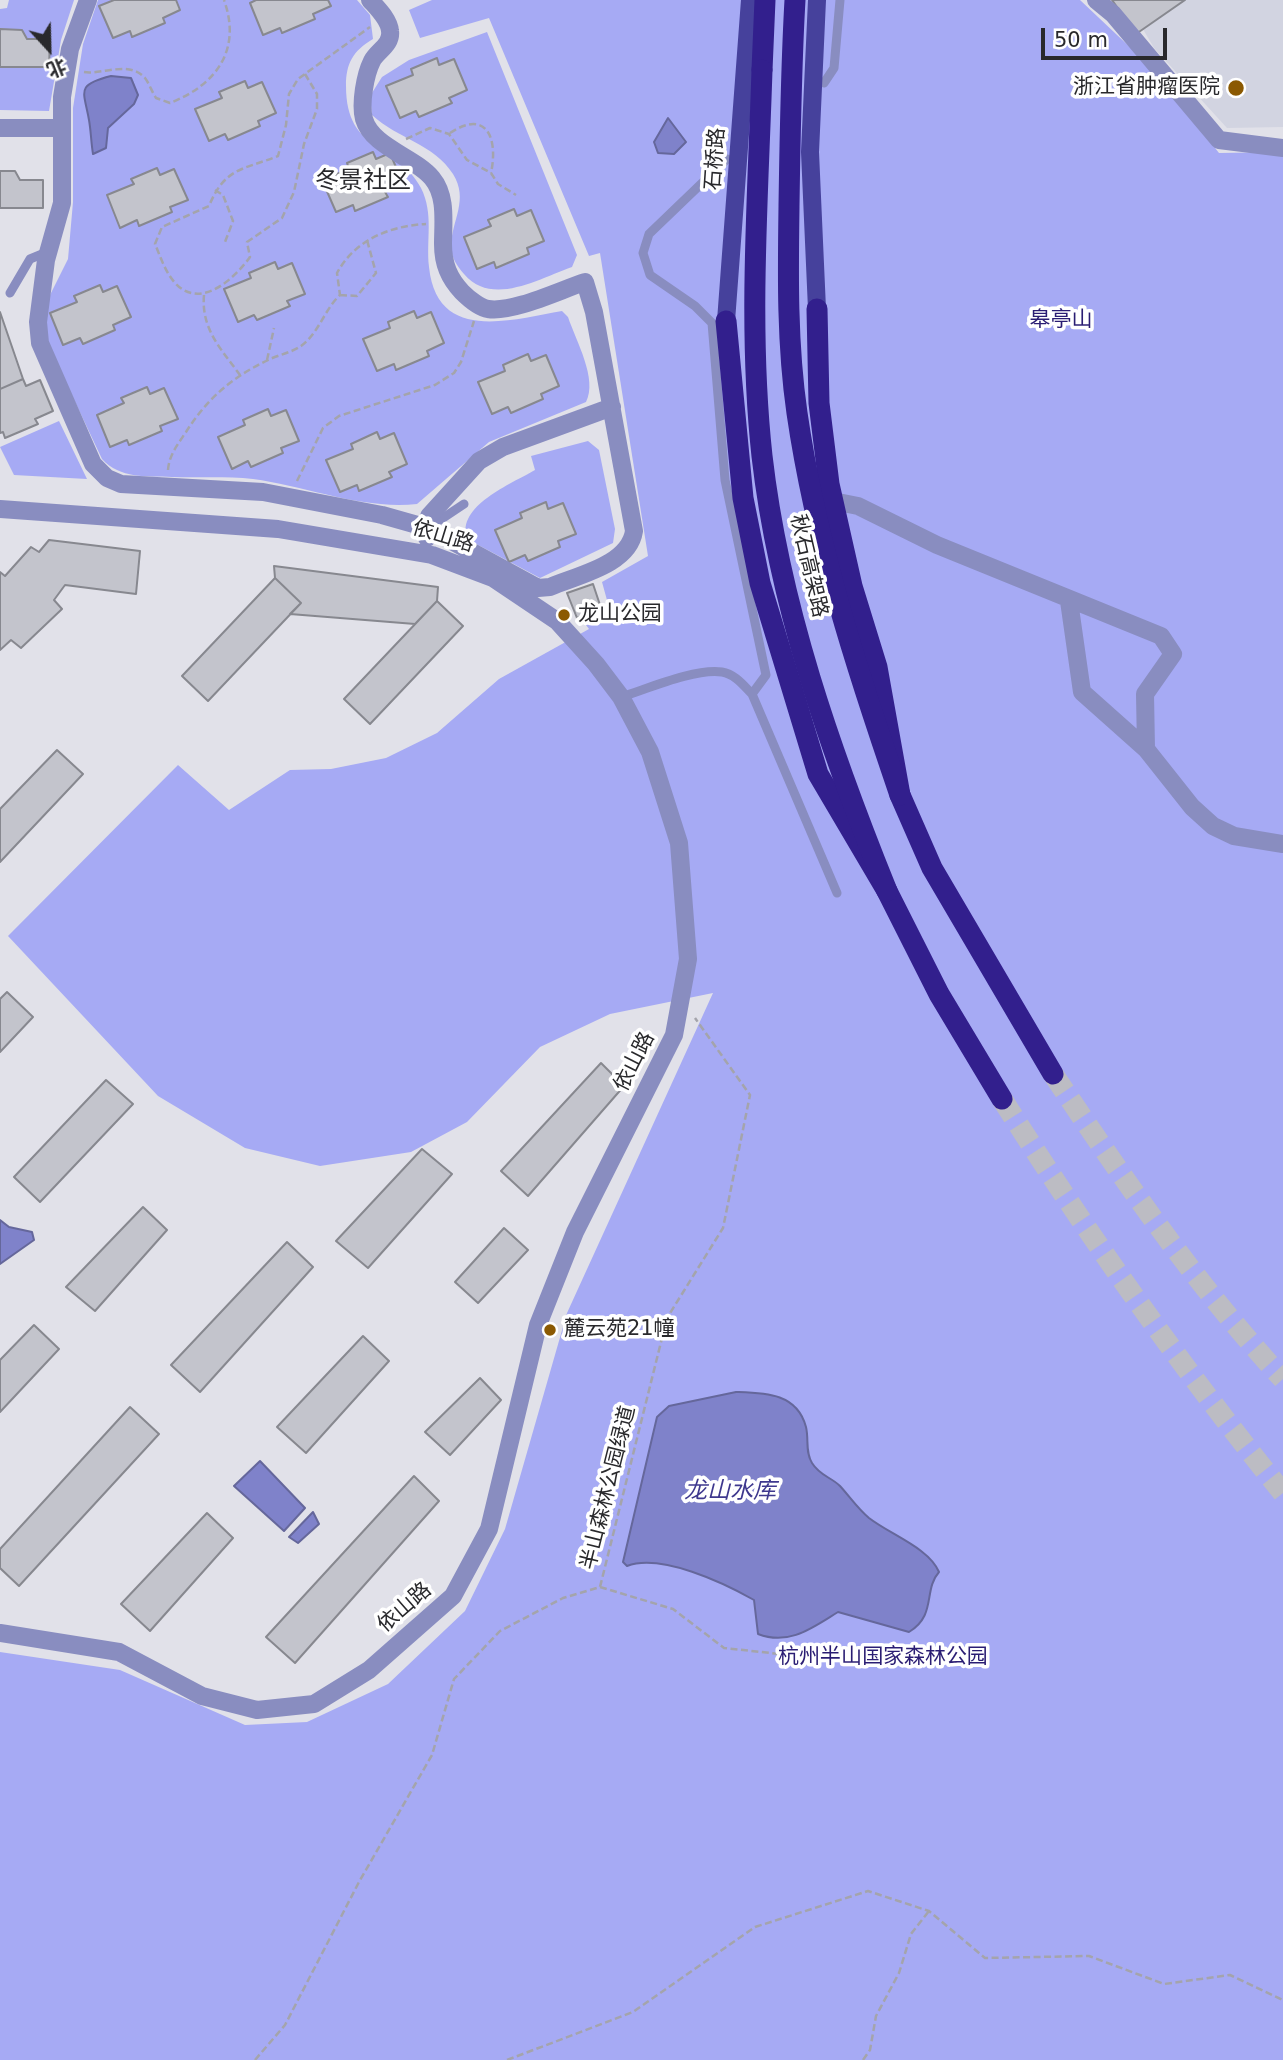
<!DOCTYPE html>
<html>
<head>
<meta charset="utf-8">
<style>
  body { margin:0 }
  #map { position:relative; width:1283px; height:2060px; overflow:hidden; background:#e1e1e9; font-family:"DejaVu Sans","Noto Sans SC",sans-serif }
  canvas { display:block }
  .north { position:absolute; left:14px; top:14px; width:70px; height:70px; -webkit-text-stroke:5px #fff; paint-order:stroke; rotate:158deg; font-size:19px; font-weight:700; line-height:28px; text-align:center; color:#29292c }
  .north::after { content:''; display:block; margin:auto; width:24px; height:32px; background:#29292c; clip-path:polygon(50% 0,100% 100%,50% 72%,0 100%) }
  .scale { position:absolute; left:1041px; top:28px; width:126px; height:32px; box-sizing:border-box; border:4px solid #29292c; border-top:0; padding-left:9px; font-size:21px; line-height:24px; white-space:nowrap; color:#29292c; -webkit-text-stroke:5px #fff; paint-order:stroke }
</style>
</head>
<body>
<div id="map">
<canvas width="1283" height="2060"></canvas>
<div class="north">北</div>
<div class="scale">50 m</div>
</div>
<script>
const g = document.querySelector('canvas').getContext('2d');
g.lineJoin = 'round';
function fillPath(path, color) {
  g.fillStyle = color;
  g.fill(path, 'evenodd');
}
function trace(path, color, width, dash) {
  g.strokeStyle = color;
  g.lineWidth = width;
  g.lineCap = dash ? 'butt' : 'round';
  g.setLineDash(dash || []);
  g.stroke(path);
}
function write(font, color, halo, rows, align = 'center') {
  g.font = font + ' "DejaVu Sans","Noto Sans SC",sans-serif';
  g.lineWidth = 7;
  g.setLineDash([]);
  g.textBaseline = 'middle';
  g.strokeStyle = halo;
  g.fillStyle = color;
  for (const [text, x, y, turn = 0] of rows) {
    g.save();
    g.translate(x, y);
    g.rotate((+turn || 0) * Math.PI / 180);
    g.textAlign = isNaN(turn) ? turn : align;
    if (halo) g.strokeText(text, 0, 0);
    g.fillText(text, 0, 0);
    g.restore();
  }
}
const built = new Path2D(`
  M1126,0H1283V127L1227,128L1154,48Z`);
const green = new Path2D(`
  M9,0H74L61,40L49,111L0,110V9L7,8Z
  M98,0H357L370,15L373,39C353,51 346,63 346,86C346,154 397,142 421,188C434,214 426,239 429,267C437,343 510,320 562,311L568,317C576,341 598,379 586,402L489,442L417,504C363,510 306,486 253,479C226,476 198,478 172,477C147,476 120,479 102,459L44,336L47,301L68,259L73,202V108L83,44Z
  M432,0H1080L1152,68L1219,153L1283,152V2060H0V1652L120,1670L245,1725L307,1722L388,1684L465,1611L505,1529L567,1313L713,993L610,1014L540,1047L467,1122L411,1152L320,1166L245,1148L158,1096L8,936L178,765L229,810L290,770L331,769L386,758L437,733L499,679L589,629L583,621L610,611L602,582L648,556L600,253L589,256L489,18L420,38L409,10Z
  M487,32L577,255L572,267C538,279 492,307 464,274C457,266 451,257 451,246C452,219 469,200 453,174C434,144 398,139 372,115L370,96L382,77L409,60Z
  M59,421L87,479L14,475L0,447Z
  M588,441L599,450L615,529L613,543L540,578L467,539C456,506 511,484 535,470L531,456Z`);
const water = new Path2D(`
  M111,76L131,78L138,95L134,104L108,128L106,148L93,154C91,142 91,131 89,120C84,91 75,85 111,76Z
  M668,118L686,142L674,154L658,153L654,142Z
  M0,1220L9,1227L32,1232L34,1240L0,1264Z
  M736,1392C765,1393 797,1393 806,1427C809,1439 805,1452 812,1463C820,1476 831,1477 840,1486C850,1497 858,1509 869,1518C891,1535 929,1548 939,1572C923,1590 937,1615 909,1632L838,1612C812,1628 789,1646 758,1634L754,1600C724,1583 661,1553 627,1566L623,1562L657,1417L669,1406Z
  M260,1461L305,1508L284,1531L234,1486Z
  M313,1512L319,1524L298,1543L289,1537Z`);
const building = new Path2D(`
  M114,0H176L180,10L163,18L165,23L132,37L130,31L113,38L99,6Z
  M256,0H328L331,6L313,14L315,19L282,33L280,28L263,35L250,3Z
  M1112,0H1185L1136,34Z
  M0,29L22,30L27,39H50L49,67H0Z
  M437,58L439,65L454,59L467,90L449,98L452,103L419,117L416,111L400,118L386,86L413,75L411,69Z
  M245,81L248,88L262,82L276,113L258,121L260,126L228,140L225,134L209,141L195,109L222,98L219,92Z
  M373,152L376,159L390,153L403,184L385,192L388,197L355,211L353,205L336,212L322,180L349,169L347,163Z
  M157,168L160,175L174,169L188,200L170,207L172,212L139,226L137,220L120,228L107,195L134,184L131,179Z
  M0,171H15L20,180H43V208H0Z
  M514,209L517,216L531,210L544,241L527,248L529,254L496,268L494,262L477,269L464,237L491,226L488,220Z
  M275,262L278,269L292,263L305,294L287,301L290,306L257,320L254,315L238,322L224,289L251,278L249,273Z
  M100,285L103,292L117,286L131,317L113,325L115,330L83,344L80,338L63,345L50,313L77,302L74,296Z
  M414,311L417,318L431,312L444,343L427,351L429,356L396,370L394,364L377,371L363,339L390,328L388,322Z
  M0,312L23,379L0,389Z
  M528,354L531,361L546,355L559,386L541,394L543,399L511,413L508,407L492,414L478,382L505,371L503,365Z
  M23,379L26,386L40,380L53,411L35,419L38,424L5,438L3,432L0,433V389Z
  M147,387L150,394L164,388L178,419L160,426L162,431L129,445L127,440L110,447L97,415L124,403L121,398Z
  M268,409L271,416L286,410L299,441L281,448L283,453L251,467L248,461L232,469L218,437L245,425L243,420Z
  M377,432L380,439L394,433L407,464L389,472L392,477L359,491L357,485L340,492L326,460L353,449L351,444Z
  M546,502L548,509L563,503L576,534L558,541L560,547L528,561L525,555L509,562L495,530L522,518L520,513Z
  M49,540L140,551L136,594L65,585L54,600L62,609L21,648L11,640L0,650V572L5,576L31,547L39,552Z
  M274,566L438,587L437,601L415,624L290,614L301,603L275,578Z
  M275,578L301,603L208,701L182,676Z
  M593,584L601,608L577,618L567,593Z
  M437,601L463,626L370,724L344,699Z
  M57,750L83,774L0,862V809Z
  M7,992L33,1017L0,1052V999Z
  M601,1063L624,1086L528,1196L501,1171Z
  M106,1080L133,1104L40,1202L14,1177Z
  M422,1149L452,1174L368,1268L336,1241Z
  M143,1207L167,1230L95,1311L66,1287Z
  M504,1228L528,1250L478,1303L455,1282Z
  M287,1242L313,1267L200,1392L171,1365Z
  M34,1325L59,1349L0,1412V1360Z
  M363,1336L389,1361L306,1453L277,1427Z
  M480,1378L501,1400L450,1455L425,1432Z
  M130,1407L159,1434L19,1586L0,1568V1549Z
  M414,1476L439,1501L295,1663L266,1637Z
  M207,1513L233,1538L150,1631L121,1604Z`);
const highwayTunnel = new Path2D(`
  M1053,1074C1124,1180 1196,1285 1283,1379
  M1002,1099C1088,1235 1181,1367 1283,1493`);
const path = new Path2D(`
  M84,72C102,75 129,60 145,78C149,83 152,92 156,98L170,103C216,85 242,50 224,0
  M305,74L317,94V109L304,144L294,192L282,218L247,242L250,257C235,278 201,310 176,284C165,272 161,258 155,244L162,227L209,206C225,167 243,170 278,156L286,125L289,94L298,79L370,27
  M450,133C488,108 498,140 491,173
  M406,139L430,128L449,134L467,160L491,173L498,184L516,195
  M215,190L223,195L233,221L225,242
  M204,295C201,329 221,349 240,375
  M340,295L357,296L376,273L367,240
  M267,360L274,328
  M168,470C169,455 178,444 186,432C207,399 231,378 266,361C277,355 291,353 301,346C319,333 324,310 340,295L337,273C355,240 389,226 426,224
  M297,481L323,428L339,416L435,385L454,373L461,362L474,321
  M600,1587L673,1609L724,1648L854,1662
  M255,2060L285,2025L359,1882L432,1755L454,1679L500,1631L563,1598L600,1587L667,1318L723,1228L750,1095L695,1018
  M507,2060L633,2012L755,1927L868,1891L929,1911L985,1958L1089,1956L1164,1984L1230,1975L1283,2000
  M863,2060L870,2050L876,2016L899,1973L911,1934L929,1911`);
const lane = new Path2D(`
  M824,83L834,68L840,0
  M727,159L649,234L643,253L650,275L695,306L712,323L725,480L766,675L752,694
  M10,293L30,259L47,252
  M428,528L464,504
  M621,697C647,689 695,668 722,672C735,674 744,686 752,694L837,893`);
const street = new Path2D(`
  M88,0L70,49L62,97V203L46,260L38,322L40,343L93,464L107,478L121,484L263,492L382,515L428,528L538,588L550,587C578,575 629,565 634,531L594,312L585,282C560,290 513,313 488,309C480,308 468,298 462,292C449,278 443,264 443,244C443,222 447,196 432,178C415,157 372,147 364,119C360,104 365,75 372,61C377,51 392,45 390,31C389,19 377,8 370,0
  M1096,0L1113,14L1219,140L1283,148
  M0,128H62
  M833,501L858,506L937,545L1161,636L1173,654L1145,694L1146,749
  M0,509L278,529L432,555L493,578L557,621L596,664L621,697L650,752L679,843L688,959L674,1035L575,1232L538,1325L489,1529L453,1596L369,1670L314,1704L257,1710L202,1696L119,1652L0,1633
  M427,538L429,516L479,461L503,447L612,407
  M1069,601L1082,692L1146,749L1192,807L1213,826L1234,836L1283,844`);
const primary = new Path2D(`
  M817,309L810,152L817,0
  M726,321L750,0`);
const highway = new Path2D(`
  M762,70L765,0
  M817,309L819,403L829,484L852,586L877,667L900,795L932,868L1053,1074
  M726,321L743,498L760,583L818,774L887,891L939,994L1002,1099`);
const highwayBridge = new Path2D(`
  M795,0C791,69 790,137 789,206C788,275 787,344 797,413C816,544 857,670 900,795
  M762,70C758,198 748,328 762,456C779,605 831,752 887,891`);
const markers = [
  [1236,88,9,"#8b5902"],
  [564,615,7,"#8b5902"],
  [550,1330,7,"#8b5902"]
];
const poiNames = [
  ["浙江省肿瘤医院",1220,88,"right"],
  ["龙山公园",578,615],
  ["麓云苑21幢",564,1330]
];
const streetNames = [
  ["石桥路",716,159,-86],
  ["依山路",443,537,17],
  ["秋石高架路",808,566,77],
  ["依山路",635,1062,-63],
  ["半山森林公园绿道",609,1488,-76],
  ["依山路",405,1608,-41]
];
const parkNames = [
  ["皋亭山",1061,321],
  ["杭州半山国家森林公园",883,1658]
];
const waterNames = [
  ["龙山水库",730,1492]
];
const quarterNames = [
  ["冬景社区",363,182]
];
fillPath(built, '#d2d4e1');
fillPath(green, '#a6aaf4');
fillPath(water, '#7f82ca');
trace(water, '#65679b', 2);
fillPath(building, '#c3c4cc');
trace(building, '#87888f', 2);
trace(highwayTunnel, '#bcbcc3', 21, [21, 10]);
trace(path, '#a4a4ab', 2.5, [7, 3.5]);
trace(lane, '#898dc0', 9);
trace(street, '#898dc0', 18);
trace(primary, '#46419c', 18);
trace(highway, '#321f8d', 21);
trace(highwayBridge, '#321f8d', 21);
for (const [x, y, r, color] of markers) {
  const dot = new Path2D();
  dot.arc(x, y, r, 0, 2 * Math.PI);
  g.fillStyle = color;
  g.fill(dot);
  trace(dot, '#fff', 2.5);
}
write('21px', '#29292c', '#fff', poiNames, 'left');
write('21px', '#29292c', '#fff', streetNames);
write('21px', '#2a1d73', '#fff', parkNames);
write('italic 23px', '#3e388e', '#fff', waterNames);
write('24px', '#29292c', '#fff', quarterNames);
</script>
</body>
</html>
